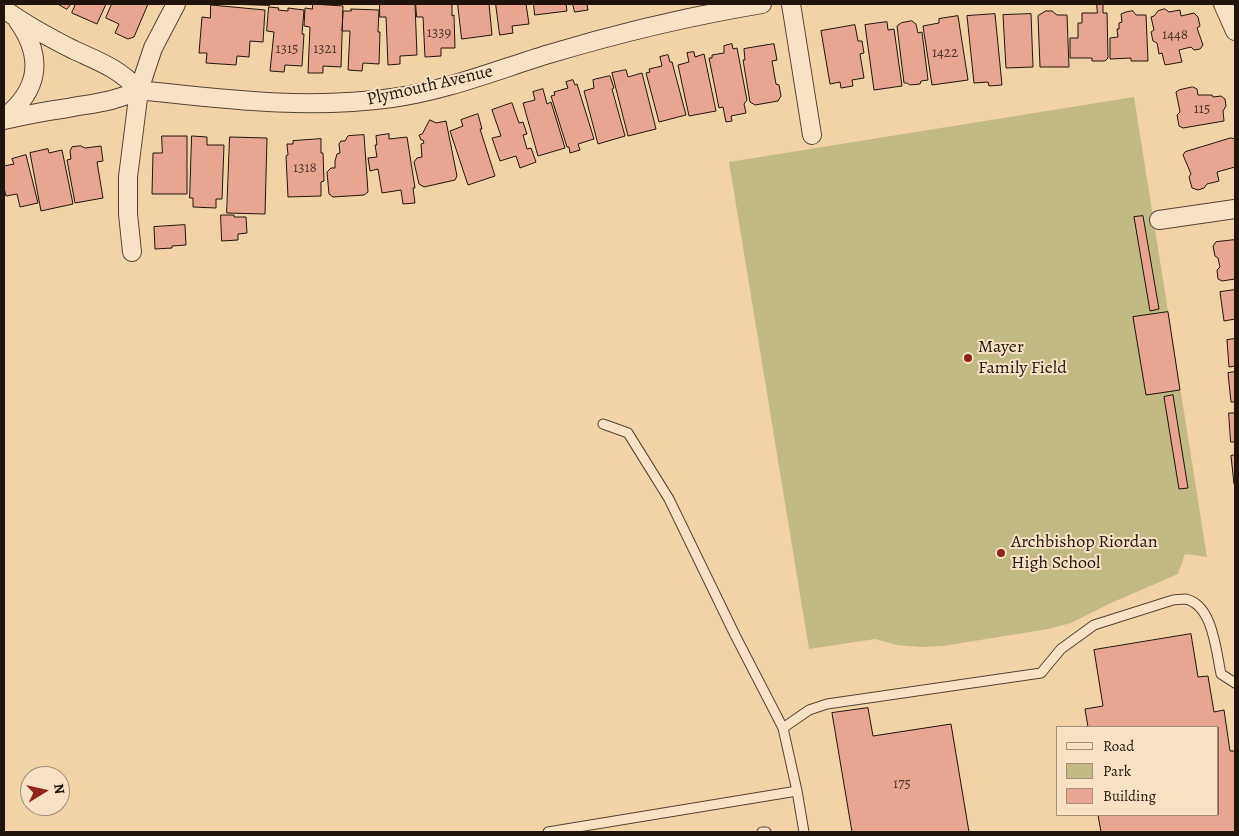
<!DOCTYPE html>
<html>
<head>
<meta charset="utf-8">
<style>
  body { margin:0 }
  #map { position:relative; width:1239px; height:836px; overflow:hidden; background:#f2d3a5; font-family:Alegreya,serif }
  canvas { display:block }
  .frame { position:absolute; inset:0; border:5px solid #20140c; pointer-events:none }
  .legend { position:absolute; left:1056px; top:726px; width:162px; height:90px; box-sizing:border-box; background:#f7e2c4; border:1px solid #a1907a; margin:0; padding:6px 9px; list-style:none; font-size:15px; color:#20140c }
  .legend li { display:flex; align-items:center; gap:10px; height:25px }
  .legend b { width:25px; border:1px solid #a1907a }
  .north { position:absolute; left:20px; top:766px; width:50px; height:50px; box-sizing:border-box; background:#f7e2c4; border:1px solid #a1907a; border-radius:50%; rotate:81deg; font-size:14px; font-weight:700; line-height:20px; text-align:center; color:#20140c }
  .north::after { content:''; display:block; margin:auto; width:18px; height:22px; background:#8f2418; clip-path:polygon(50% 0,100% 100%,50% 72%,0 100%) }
</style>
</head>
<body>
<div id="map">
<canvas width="1239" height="836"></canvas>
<div class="frame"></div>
<ul class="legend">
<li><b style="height:6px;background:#f7e2c4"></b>Road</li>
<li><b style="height:14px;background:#c1ba82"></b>Park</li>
<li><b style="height:14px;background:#e8a58f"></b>Building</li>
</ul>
<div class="north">N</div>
</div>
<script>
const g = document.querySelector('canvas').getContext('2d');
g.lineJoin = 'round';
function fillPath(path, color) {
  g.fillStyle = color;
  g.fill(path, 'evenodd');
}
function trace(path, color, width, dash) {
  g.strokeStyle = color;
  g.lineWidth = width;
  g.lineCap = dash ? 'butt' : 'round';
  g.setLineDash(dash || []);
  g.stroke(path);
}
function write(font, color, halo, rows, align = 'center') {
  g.font = font + ' Alegreya,serif';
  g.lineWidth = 4;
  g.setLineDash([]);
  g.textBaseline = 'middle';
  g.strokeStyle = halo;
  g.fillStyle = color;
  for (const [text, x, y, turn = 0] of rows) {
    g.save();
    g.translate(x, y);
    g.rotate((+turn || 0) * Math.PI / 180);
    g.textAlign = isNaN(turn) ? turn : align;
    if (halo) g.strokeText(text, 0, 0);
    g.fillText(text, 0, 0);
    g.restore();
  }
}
const green = new Path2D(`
  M1134,97L1207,557L1185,554L1178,574L1111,603L1071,623L1048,629L943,646L920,647L897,645L875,639L809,649L729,162Z`);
const building = new Path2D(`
  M58,4H71L67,9Z
  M76,4H106L97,24L72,13Z
  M112,4H148L134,37L128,39L115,33L119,24L106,18Z
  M229,4H270V5Z
  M313,4L343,6L341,67L323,66V73H308L310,27L304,26L305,8L312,9Z
  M380,4H415L417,55L400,56V64L388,65L386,17H380Z
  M416,4H452V16L454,15L455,48H441V56L425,57L423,17H417Z
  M458,4H489L492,35L462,39Z
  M496,4H526L529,24L512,26L513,33L500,35Z
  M534,4H566L567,11L535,15Z
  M573,4H587L588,10L575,12Z
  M1097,4H1103V13H1107L1108,58L1105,61H1092V58H1070V38H1078V23H1082V13H1097Z
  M211,5L265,10L263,42L250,41L249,57L237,56L236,65L206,63L207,53H199L202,17L210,18Z
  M269,7L279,8L278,10L288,11V8L304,10L302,34H304L302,66L285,65L284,72L270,71L274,32L267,31Z
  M351,9L379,10L378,32H380L379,64L363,63L362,71L348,70L350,31H342L343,11H351Z
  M1165,9L1169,12L1180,10L1181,16L1194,13L1198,17L1200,26L1197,28L1203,45L1200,49L1194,50L1191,47L1179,50L1182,62L1165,65L1162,53L1159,54L1157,43L1153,41L1151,32L1154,30L1151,17L1154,16L1158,11Z
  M1046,11H1052L1057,15H1067L1069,67H1040L1038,16Z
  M1133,11L1136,15H1146L1148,61H1131V58L1110,59V38L1118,37L1117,29H1119V23L1122,22L1121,14L1126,12Z
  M995,14L1002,85L989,86L988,82L974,83L967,16Z
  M1031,14L1033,67L1006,68L1003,15Z
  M958,16L968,80L932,85L923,26L939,23V19Z
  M912,21L916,24L918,33L922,32L928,80L921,81L920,84L910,85L907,83H904L897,26L901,23Z
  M887,22L888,30L894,29L902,86L874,90L865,25Z
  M855,25L858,41H862L864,53L860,54L864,78L852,80L853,86L841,88L840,82L830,84L821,31Z
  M732,44L733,49L737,48L747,100L744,104L746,113L731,116L732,121L726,122L723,107L719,108L709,58H712V55L724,53V46Z
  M774,44L777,60L772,61L776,84L779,85L781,96L778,101L755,105L750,102L743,60H745L744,49Z
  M694,52L695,57L704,54L716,111L689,116L678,65L689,62L687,53Z
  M668,55L670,62H672L686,115L659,122L646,73L650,72L649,69L662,66L660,57Z
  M626,70L628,77L642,73L656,129L628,136L612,73Z
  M610,76L614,88L612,89L625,136L598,144L584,91L594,88L593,80Z
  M573,80L575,85L577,84L594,139L578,144L580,150L570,153L569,147H567L551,96L555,95L554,92L568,88L566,82Z
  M1193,87L1197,89L1198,95H1212L1213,97L1221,96L1225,99L1226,106L1223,111L1224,121L1183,128L1179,126L1177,115L1180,112L1176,92L1179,90Z
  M543,89L547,104L551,102L565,148L538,156L523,103L535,100L533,92Z
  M512,103L519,123L523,122L527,134L523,135L527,149L531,148L536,162L520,168L516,156L500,161L492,138L501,136L492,110Z
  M478,114L482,129H480L495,176L468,185L450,131L463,126L461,120Z
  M430,120L436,123L446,121L457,176L455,180L424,187L419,184L414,162L417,158L422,157L421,144L424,143L423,140H421L419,135L422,134Z
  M389,134V139L407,137L415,188H413L415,203L403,204L401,190L382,193L378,169L370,171L368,158L377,157L375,145H377L376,136Z
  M364,135L368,192L364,195L333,197L329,194L327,172L331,168H335V161L337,154L340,153L339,144L341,141H345L348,136Z
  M162,136H187V194H152L153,153H162Z
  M192,136L207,137V145H224L222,199H216V208L193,207V198H190Z
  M230,137L267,138L265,214L227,213Z
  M1231,138L1235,139V167L1217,172L1219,181L1207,184L1204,188L1198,190L1192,188L1189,177L1191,174L1183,155L1185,152Z
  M321,139V153H323L324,181L321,182V196L288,197L286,156L288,155L287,144H293V141Z
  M81,146L85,148L101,146L103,161L97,162L103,198L75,203L67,160L71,159L70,151L72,147Z
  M48,149L49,153L62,150L73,204L41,211L30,153Z
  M26,155L38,203L20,207L17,194L6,196L4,188V166L14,164L12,159Z
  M221,215H234V217H246L247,233L238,234V240L222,241Z
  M1143,216L1159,309L1150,311L1134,217Z
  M185,225L186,245L172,246V248L155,249L154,227Z
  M1235,240V279L1222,281L1218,279L1217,270L1220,267L1218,258L1215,256L1213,246L1216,242Z
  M1235,290V319L1224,321L1220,292Z
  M1168,312L1180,390L1146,395L1133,317Z
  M1235,339V366L1229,367L1227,340Z
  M1235,372V402H1231L1228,373Z
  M1173,395L1188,488L1179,489L1164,397Z
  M1229,413H1235V442H1231Z
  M1235,455V483L1234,484L1231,456Z
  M1191,634L1198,677L1208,676L1214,712L1224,710L1230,751H1235V832H1101L1098,815H1218V727H1088L1085,709L1103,706L1094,650Z
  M868,708L873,736L951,724L969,832H852L832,713Z`);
const lane = new Path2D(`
  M603,424L628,433L669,499L735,635L783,728L797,791L804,832
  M783,728L809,710L827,704L1041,673L1061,649L1094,625L1173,600C1176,600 1181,599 1185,599C1213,604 1216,651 1221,674L1235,683
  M548,832L797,791
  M762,832H766`);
const street = new Path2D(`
  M791,4L812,135
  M1223,4L1235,31
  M4,9C26,25 50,38 74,50C100,62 118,68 139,90
  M4,118C39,90 44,58 18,21
  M4,120C25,115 47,111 68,108C95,103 114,102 139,90C225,99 305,110 392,98C445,91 497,70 549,54C619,33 690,16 762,4
  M1159,220L1235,209
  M132,252L128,214V177L139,90L153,48L176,4`);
const markers = [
  [968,358,5,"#8f2418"],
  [1001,553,5,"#8f2418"]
];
const numberNames = [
  ["1339",439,33],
  ["1448",1175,35],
  ["1315",287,49],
  ["1321",325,49],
  ["1422",945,53],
  ["115",1202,109],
  ["1318",305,168],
  ["175",902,784]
];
const streetNames = [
  ["Plymouth Avenue",430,86,-13]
];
const poiNames = [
  ["Mayer",978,348],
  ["Family Field",978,369],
  ["Archbishop Riordan",1011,543],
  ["High School",1011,564]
];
fillPath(green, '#c1ba82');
fillPath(building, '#e8a58f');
trace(building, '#20140c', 1);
trace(lane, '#544432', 11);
trace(street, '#544432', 20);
trace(lane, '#f7e2c4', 9);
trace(street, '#f7e2c4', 18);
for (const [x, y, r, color] of markers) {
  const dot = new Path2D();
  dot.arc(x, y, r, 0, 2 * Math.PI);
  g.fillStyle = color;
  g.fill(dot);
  trace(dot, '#f7e2c4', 2);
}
write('15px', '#52382d', null, numberNames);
write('18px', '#20140c', '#f7e2c4', streetNames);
write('18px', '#20140c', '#f7e2c4', poiNames, 'left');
</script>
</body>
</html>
